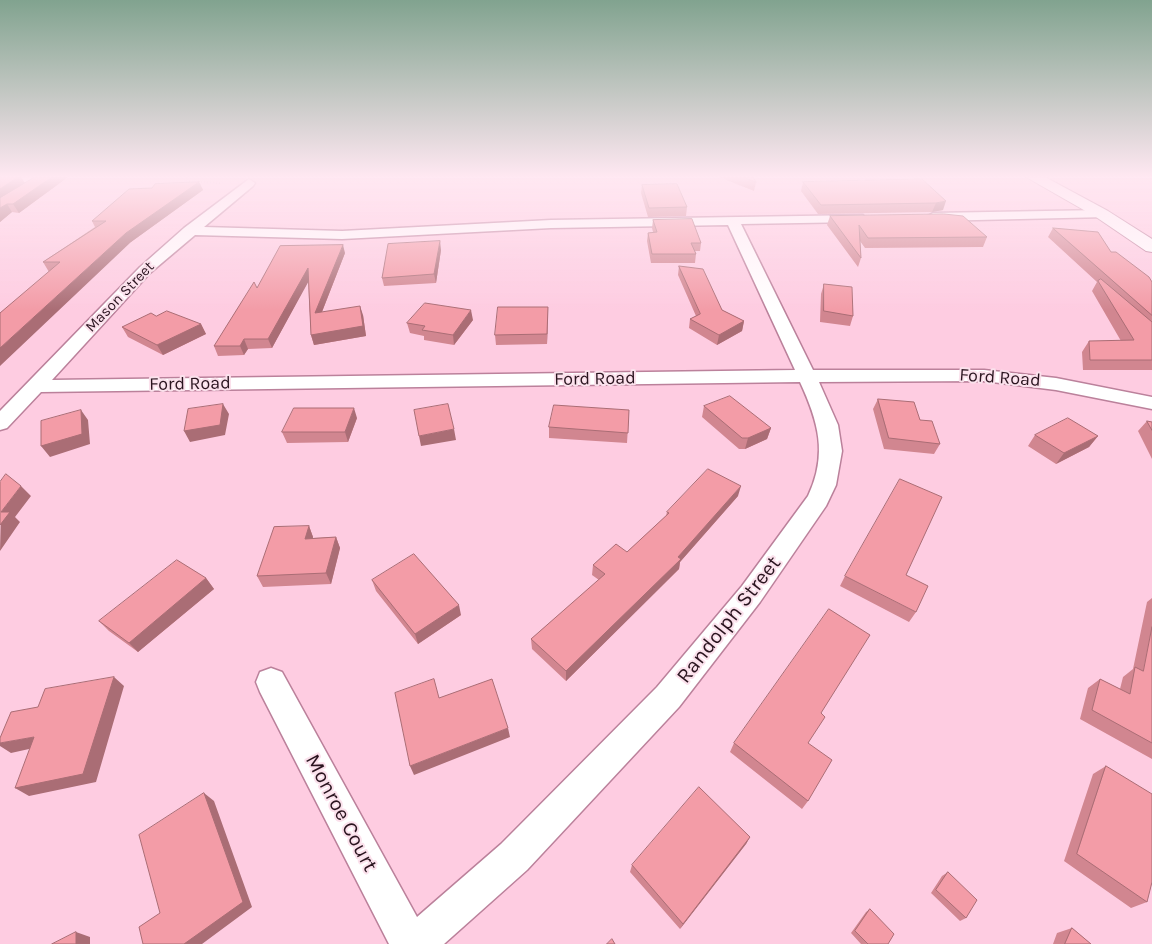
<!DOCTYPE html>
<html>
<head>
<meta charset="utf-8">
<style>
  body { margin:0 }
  canvas { display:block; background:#fecce1 }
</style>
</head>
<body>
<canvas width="1152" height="944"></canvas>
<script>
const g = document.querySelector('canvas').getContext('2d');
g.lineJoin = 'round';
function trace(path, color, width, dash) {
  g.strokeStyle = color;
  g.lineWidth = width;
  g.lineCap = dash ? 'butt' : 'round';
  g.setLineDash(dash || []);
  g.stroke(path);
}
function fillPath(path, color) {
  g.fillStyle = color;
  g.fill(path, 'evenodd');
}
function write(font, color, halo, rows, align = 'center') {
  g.font = font + ' Karla,sans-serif';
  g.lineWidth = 4;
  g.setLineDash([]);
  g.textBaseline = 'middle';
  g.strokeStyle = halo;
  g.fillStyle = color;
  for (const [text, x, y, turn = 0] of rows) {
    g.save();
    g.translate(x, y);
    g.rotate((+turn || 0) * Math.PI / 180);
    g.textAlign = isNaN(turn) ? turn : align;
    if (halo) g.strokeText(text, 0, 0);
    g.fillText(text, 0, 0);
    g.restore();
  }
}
const path = new Path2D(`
  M187,177L185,181L221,183`);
const street = new Path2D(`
  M0,177H53L47,181L0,184Z
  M249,179L255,183L253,186L204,227L342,231L551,220L863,215L865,218L863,221L858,222L741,224L813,370H984L1056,378L1152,397V409L1056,390L984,381L819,382L838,425L842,451L836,485L826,506L760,602L679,707L527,870L444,944H389L260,692L256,682L260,672L271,668L282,672L417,917L501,844L657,687L742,586L808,496C828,454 818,421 800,382L41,392L7,428L0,430V411L140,267L184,228ZM728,225L795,370L52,380L150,273L195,235L342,239L551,228Z
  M1102,210L1109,214L1107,217L933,221L926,217L933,213Z`);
const secondary = new Path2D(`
  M1026,177H1045L1108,211L1152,239V252L1146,251L1096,217Z`);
const wall = new Path2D(`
  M0,177H21L25,183L35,177H68L19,213L12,212L0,222Z
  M719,177H753L756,182L754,191Z
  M922,179L943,210L932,212L818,214L801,191L803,182Z
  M199,182L203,190L131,242L49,272L43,262L95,227L92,221L152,188Z
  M642,185L687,207L686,216L648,217L641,193Z
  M830,216L987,237L983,247L865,248L860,241L861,258L858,267L827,225Z
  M653,220L701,243L700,251H695L696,254L695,263H651L647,241L648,233L653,232L652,228Z
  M1053,228L1111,252L1152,282V370H1083L1082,352L1089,341H1121L1092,291L1097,282L1048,237Z
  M441,250L436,283L384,286L382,278Z
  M345,253L322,312L363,315L366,336L314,345L311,335L308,281L272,348L248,349L244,355L218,356L214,346L257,288Z
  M679,266L722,310L744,321L742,331L717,345L689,328L690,319L696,316L678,275Z
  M824,284L853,316L850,326L820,322L821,294Z
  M548,307L547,344L496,345L495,335Z
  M156,316L201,324L206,334L163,355L128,337L122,327Z
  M473,320L454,345L424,340V336L410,333L407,323Z
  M878,399L920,420L940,444L934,454L884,449L873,409Z
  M704,406L771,428L767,439L745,449H739L702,417Z
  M629,410L627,443L549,438V427Z
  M357,418L348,442L287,443L282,432Z
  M1147,421L1152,422V459L1138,431Z
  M1035,435L1098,436L1089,447L1056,464L1028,446Z
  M738,496L680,562L679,569L566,681L532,649L531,639L599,580L592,575L593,565L627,552L666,516L667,512Z
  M309,526L313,537V538L336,537L340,548L331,584L263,587L257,576Z
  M845,576L916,612L909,622L840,586Z
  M206,578L214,589L138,652L109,631L99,621Z
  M372,580L461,615L418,644L376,591Z
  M1152,598V759L1080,719L1088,688L1100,679L1120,689L1123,677L1133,669L1147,602Z
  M821,713L808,743V801L802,809L730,752L734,743Z
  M1106,766L1147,902L1131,908L1064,861L1093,774Z
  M750,837L746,844L680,929L630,872L632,865Z
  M948,872L966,918L960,921L931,893L942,876Z
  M870,909L888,944H861L851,933L866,912Z
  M1072,928L1091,944H1053L1057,933Z`);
const shadedWall = new Path2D(`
  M18,177H21L25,184L0,201V189Z
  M52,177H68L19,213L13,204Z
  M199,182L203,190L131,242L0,366V348L126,233Z
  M946,201L943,210L932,212L936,203Z
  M7,204L12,212L0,222V208Z
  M440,241L441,250L436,283L434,274Z
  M343,245L345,253L318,322L315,313Z
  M308,268L311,277L272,348L268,339Z
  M360,306L363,315L366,336L314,345L311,335Z
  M548,307V317L547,344V334Z
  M471,310L473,320L454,345L453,335Z
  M744,321L742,331L717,345L719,335Z
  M201,324L206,334L163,355L157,345Z
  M244,339L248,349L244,355L240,346Z
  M223,404L229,414L225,435L190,442L184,431Z
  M354,408L357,418L348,442L345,432Z
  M81,410L88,420L90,444L50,457L41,446Z
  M771,428L767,439L745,449L748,438Z
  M454,429L456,440L421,446L419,436Z
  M1098,436L1089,447L1056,464L1064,453Z
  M21,486L31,496L15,517L20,522L0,551L1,512Z
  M741,486L738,496L680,562L679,569L566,681V671L678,557Z
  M309,526L313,537L310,549L305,539Z
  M336,537L340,548L331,584L326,573Z
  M206,578L214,589L138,652L129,643Z
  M459,605L461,615L418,644L415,634Z
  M114,677L124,686L96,782L29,796L15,788Z
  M508,728L510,737L414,775L410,766Z
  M34,737L47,745L11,753L0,746V743Z
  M204,793L214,801L252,907L202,944H184Z
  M750,837L746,844L680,929L683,924Z
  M76,932L90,937V944H76Z`);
const building = new Path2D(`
  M0,177H18L0,189Z
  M35,177H52L13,204H7L0,208V198Z
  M743,177H753L756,182Z
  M922,179L946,201L936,203L821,205L803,182Z
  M199,182L126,233L0,348V313L60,262H43L106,221H92L129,189L152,188L155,184Z
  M677,184L687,207L649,208L642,185Z
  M944,214L963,216L987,237L868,238L859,225L861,258L830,216Z
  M692,219L701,243H691L696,254H652L648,233L657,232L653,220Z
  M1053,228L1098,232L1111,252H1116L1149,277L1152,282V315Z
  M440,241L434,274L382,278L388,244Z
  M343,245L315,313L360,306L363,326L311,335L308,268L268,339H244L240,346H214L254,282L257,288L280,246Z
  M679,266L703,269L722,310L744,321L719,335L690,319L700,314Z
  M1101,279L1152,322V360H1090L1089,341L1134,340L1098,281Z
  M824,284L852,287L853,316L824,311Z
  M425,303L471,310L453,335L422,330L425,326L407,323Z
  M498,307H548L547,334L495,335Z
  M167,311L201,324L157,345L122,327L151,313L156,316Z
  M730,396L771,428L748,438H742L704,406Z
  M878,399L914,402L920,420L932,421L940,444L889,438Z
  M223,404L220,425L184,431L188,409Z
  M448,404L454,429L419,436L414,410Z
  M554,405L629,410L628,433L549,427Z
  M294,408H354L345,432H282Z
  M81,410L82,434L41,446V421Z
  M1068,418L1098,436L1064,453L1035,435Z
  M1147,421L1152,422V430Z
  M708,469L741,486L678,557L681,559L566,671L531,639L605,574L593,565L616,544L627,552L669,513L667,512Z
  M6,474L21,486L1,512H10L0,525V482Z
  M900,479L942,497L906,575L928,586L916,612L845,576Z
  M309,526L305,539L336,537L326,573L257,576L274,527Z
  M414,554L459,605L415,634L372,580Z
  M177,560L206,578L129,643L99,621Z
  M829,609L870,635L821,713L825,717L808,743L832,760L808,801L734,743Z
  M1152,627V743L1092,710L1100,679L1130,694L1135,667L1143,671Z
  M114,677L83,774L15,788L34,737L0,743V738L11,712L38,707L45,689Z
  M434,679L439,698L492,679L508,728L410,766L395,693Z
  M1106,766L1152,794V882L1147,902L1077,854Z
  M699,787L750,837L683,924L632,865Z
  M204,793L243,902L184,944H143L139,927L160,913L139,835Z
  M948,872L977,900L966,918L936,890Z
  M870,909L894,934L888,944H868L855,931Z
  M1072,928L1091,944H1065Z
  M76,932V944H52Z
  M612,939L615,944H607Z`);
const farStreetnames = [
  ["Mason Street",120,297,-46]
];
const streetNames = [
  ["Ford Road",1000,378,4],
  ["Ford Road",595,379,-1],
  ["Ford Road",190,384,-1]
];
const nearStreetnames = [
  ["Randolph Street",729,620,-52],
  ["Monroe Court",341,813,62]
];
trace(street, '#bb819b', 3);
trace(secondary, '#bb819b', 2);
trace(path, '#b68e9f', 2, [0.5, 2.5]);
fillPath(street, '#fff');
fillPath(secondary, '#fff');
fillPath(wall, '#d18690');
fillPath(shadedWall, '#aa6d75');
fillPath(building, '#f39ca7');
trace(building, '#aa6d75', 1);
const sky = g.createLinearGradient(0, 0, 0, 310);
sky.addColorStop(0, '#81a38f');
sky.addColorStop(0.57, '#ffe8f2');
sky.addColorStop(1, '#ffe8f200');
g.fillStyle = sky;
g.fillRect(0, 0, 1152, 310);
write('15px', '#2a141f', '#fbe1ec', farStreetnames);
write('18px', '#2a141f', '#fbe1ec', streetNames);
write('21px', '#2a141f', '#fbe1ec', nearStreetnames);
</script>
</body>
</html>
